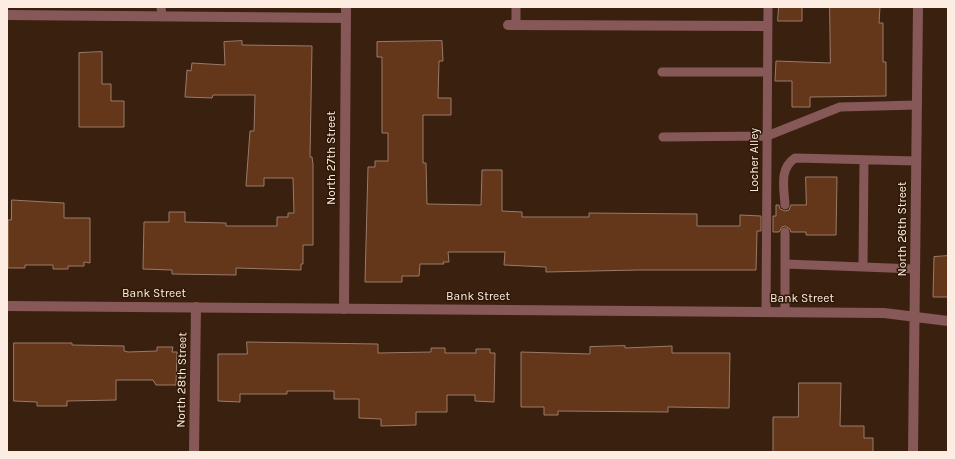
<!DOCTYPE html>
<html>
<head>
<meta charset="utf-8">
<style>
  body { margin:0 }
  #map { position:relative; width:955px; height:459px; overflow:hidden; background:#3a210f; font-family:Karla,sans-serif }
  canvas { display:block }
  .frame { position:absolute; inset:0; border:8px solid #fdece1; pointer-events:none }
</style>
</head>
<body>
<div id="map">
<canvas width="955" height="459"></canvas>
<div class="frame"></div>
</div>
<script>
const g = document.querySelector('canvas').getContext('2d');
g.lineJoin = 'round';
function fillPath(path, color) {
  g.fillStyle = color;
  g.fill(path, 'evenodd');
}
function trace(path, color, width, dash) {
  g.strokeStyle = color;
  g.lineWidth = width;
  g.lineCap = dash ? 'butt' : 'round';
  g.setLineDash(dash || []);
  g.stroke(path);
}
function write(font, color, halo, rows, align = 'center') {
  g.font = font + ' Karla,sans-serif';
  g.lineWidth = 3;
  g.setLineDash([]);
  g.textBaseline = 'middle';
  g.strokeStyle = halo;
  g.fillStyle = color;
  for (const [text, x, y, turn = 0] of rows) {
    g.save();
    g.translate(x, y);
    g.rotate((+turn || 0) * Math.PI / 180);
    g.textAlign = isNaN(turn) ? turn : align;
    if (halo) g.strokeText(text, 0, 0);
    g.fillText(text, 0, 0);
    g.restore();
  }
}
const building = new Path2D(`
  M779,7H802V21H778Z
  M830,7H880L879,23H883V62H886V96L810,97V107H792V81H775L776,61L830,63Z
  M242,41V45L312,46L310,157H312L313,164V245H303V264H301V270L236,268V275L172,274V270L143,269L144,222H169V212H185V222L226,223V226H277V217H288V213H294L293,178H264V186H246L250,131H254L255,95H213L212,98L185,97L187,70L191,71L192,63L225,65L224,42Z
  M442,41L443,61H439L438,98H451V115H423V163H426L427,204L481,205L482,170H502V211L522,212V217H589V213L697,214V226H740V215L761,216V231H757L756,270H639L546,272V267L504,265L505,252H448L449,262H443L444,264H420L419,276H402V282H365L368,167H375V161H388V133H382V57H377V42Z
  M102,52V84H111V101H124V127H79V53Z
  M806,177H837L836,235H806V232H791L790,229L785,226L782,227L779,232H773V216H776V205H779L780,209L785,211L789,210L791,205H806Z
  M12,200L64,203V218H90V263L84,262V266H68V269H53V265H25V268H8V220H11Z
  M948,256V297H933L934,257Z
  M247,342L378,344V353L431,352V348H445V353H476V349H490V353H495L494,402L475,401V395H447V412H416V425L381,426V419L359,418V399H334V391H287V394H240V402L218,401V354H247Z
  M14,343H72V345L124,346V351L128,352L157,351V347H173L172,352H177L176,385H156L153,380H116V400L67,401V406H37V402L14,401Z
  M625,346V348L672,346V353H730L729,408L668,407V412L558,411V415H544V407H521V352L590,354V347Z
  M799,383H841L840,426H864V438H873V452H773V417H798Z`);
const service = new Path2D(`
  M161,7L162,16
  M516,25V7
  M662,72H767
  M663,137L767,136L840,107L917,105
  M785,205C784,187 779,169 795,158L916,161
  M785,232V312
  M785,264L915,269
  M863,267L864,160
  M766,312L768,7`);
const minor = new Path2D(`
  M7,15L346,18
  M508,25L767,26
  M344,309L346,7
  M194,452L196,307`);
const tertiary = new Path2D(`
  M7,306L884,313L948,321
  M913,452L918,7`);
const streetNames = [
  ["North 27th Street",332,158,-90],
  ["Locher Alley",755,160,-90],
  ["North 26th Street",903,229,-90],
  ["Bank Street",154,294],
  ["Bank Street",478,297],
  ["Bank Street",802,299],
  ["North 28th Street",182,380,-89]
];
fillPath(building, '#64361a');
trace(building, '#9a7a68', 1);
trace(service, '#875858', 9);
trace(minor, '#875858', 10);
trace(tertiary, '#875858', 10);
write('12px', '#fdece1', '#2f1806', streetNames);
</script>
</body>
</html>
